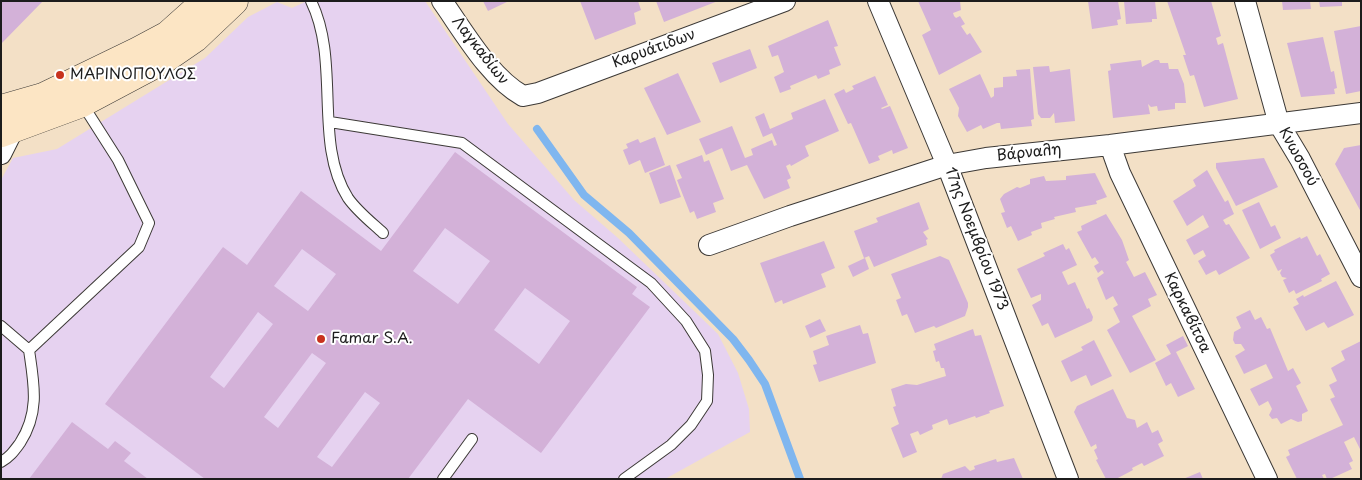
<!DOCTYPE html>
<html>
<head>
<meta charset="utf-8">
<style>
  body { margin:0 }
  #map { position:relative; width:1362px; height:480px; overflow:hidden; background:#f3e0c6; font-family:"Playpen Sans",sans-serif }
  canvas { display:block }
  .frame { position:absolute; inset:0; border:2px solid #1c1c1c; pointer-events:none }
</style>
</head>
<body>
<div id="map">
<canvas width="1362" height="480"></canvas>
<div class="frame"></div>
</div>
<script>
const g = document.querySelector('canvas').getContext('2d');
g.lineJoin = 'round';
function fillPath(path, color) {
  g.fillStyle = color;
  g.fill(path, 'evenodd');
}
function trace(path, color, width, dash) {
  g.strokeStyle = color;
  g.lineWidth = width;
  g.lineCap = dash ? 'butt' : 'round';
  g.setLineDash(dash || []);
  g.stroke(path);
}
function write(font, color, halo, rows, align = 'center') {
  g.font = font + ' "Playpen Sans",sans-serif';
  g.lineWidth = 4;
  g.setLineDash([]);
  g.textBaseline = 'middle';
  g.strokeStyle = halo;
  g.fillStyle = color;
  for (const [text, x, y, turn = 0] of rows) {
    g.save();
    g.translate(x, y);
    g.rotate((+turn || 0) * Math.PI / 180);
    g.textAlign = isNaN(turn) ? turn : align;
    if (halo) g.strokeText(text, 0, 0);
    g.fillText(text, 0, 0);
    g.restore();
  }
}
const built = new Path2D(`
  M307,1H425L508,124L574,200L618,238L718,334L738,373L749,409L750,432L665,479H1V180L13,158L57,149L205,58L248,17L277,2L292,8Z`);
const stream = new Path2D(`
  M537,129L584,195L629,233L733,339L749,360L765,384L800,479`);
const building = new Path2D(`
  M1,1H43L1,44Z
  M483,1H509L488,11Z
  M580,1H638L641,10L634,13L636,24L595,40Z
  M656,1H718L664,22Z
  M918,1H960L961,10L953,13L954,16L956,18L960,16L965,24L961,26L967,35L970,33L982,52L939,75L922,35L931,30Z
  M1088,1H1118L1121,19L1117,20L1118,25L1092,29Z
  M1124,1H1155L1157,19H1152V22L1126,24Z
  M1167,1H1211L1221,36L1216,38L1218,45L1223,43L1238,99L1204,107L1194,75L1190,76L1183,55H1186Z
  M1282,1H1310L1311,9L1283,10Z
  M1319,1H1342V6L1320,7Z
  M828,20L838,46L834,47L841,65L829,70L830,74L818,79L816,75L790,86L791,89L780,93L774,77L784,72L778,55L772,57L768,46Z
  M1361,26V91L1346,94L1334,31Z
  M1323,37L1331,72L1334,71L1337,88L1334,89L1335,94L1301,97L1287,43Z
  M750,49L757,68L720,83L712,63Z
  M1141,60L1142,67L1155,60H1159L1160,63H1168L1169,69H1178L1184,84L1186,103H1175V109L1158,111L1157,106L1151,107L1148,104L1150,114L1113,118L1108,71L1111,70L1110,64Z
  M1049,66L1050,72L1070,69L1075,121L1055,123L1054,113L1050,118H1041L1038,114L1033,67Z
  M1030,69L1034,119L1031,120L1032,126L1001,129L1000,123H997L983,129L981,125L967,132L958,116L959,108L949,89L980,74L991,98L994,96V88L1003,87V77L1017,76L1016,70Z
  M678,73L701,122L667,135L644,88Z
  M875,76L888,105L881,108L882,109L890,106L908,148L893,154L892,150L878,156L880,160L869,164L851,123L848,124L834,94L844,89L846,93L854,89L852,86Z
  M825,99L839,131L805,146L809,156L791,166L790,164L786,166L791,178L787,180L790,188L764,199L747,165L731,171L722,148L706,155L699,139L732,126L745,158L753,155L751,149L772,140L774,146L777,145L772,133L763,137L755,117L764,113L770,129L793,119L791,113Z
  M655,137L665,165L645,173L640,160L629,165L623,150L628,148L626,144L638,139L640,143Z
  M1361,145V212L1335,164L1344,148Z
  M455,152L637,287L632,294L650,307L541,453L468,399L408,479H205L105,404L223,247L247,265L301,191L381,251ZM445,228L490,261L458,304L413,271ZM302,249L336,274L308,311L274,286ZM525,288L570,321L539,364L494,330ZM258,312L273,324L224,388L210,377ZM312,353L326,363L278,428L264,417ZM365,392L380,403L332,467L317,457Z
  M702,155L704,162L709,160L724,199L713,203L716,212L697,219L694,211L690,213L677,180L682,178L676,165Z
  M1264,158L1278,187L1236,206L1216,168V163Z
  M670,165L681,197L660,204L649,173Z
  M1207,170L1225,202L1228,200L1234,214L1223,220L1226,225L1229,224L1250,258L1219,275L1216,270L1206,275L1198,261L1206,256L1203,250L1194,255L1186,240L1209,227L1203,215L1187,226L1173,201L1196,186L1193,180Z
  M1095,173L1107,197L1096,201L1097,204L1075,208L1076,212L1054,217L1055,219L1041,223L1042,228L1031,232L1032,235L1018,241L1011,226L1007,228L1001,213L1005,212L1000,199L1004,194L1017,187L1020,188L1030,184V179L1044,176L1046,181L1066,180V176Z
  M919,202L929,229L923,232L928,239L926,240L927,245L874,267L869,256L864,258L854,231L878,222L876,218Z
  M1259,202L1271,227L1275,225L1281,238L1260,249L1242,210Z
  M1106,214L1122,240L1129,260L1126,262L1134,277L1145,272L1157,295L1148,299L1151,306L1132,316L1156,360L1130,373L1107,330L1120,322L1113,308L1118,305L1113,296L1106,300L1097,278L1104,273L1102,270L1098,273L1094,266L1099,263L1095,257L1092,259L1077,232L1082,230L1081,226Z
  M1307,236L1317,256L1320,254L1330,274L1321,279L1322,281L1296,294L1294,290L1289,293L1283,280L1287,278L1282,277L1280,273L1282,269L1278,271L1270,255L1275,252L1274,250L1300,237L1301,239Z
  M824,241L835,268L821,274L826,287L783,304L782,300L775,303L760,263Z
  M1063,244L1066,250L1069,248L1077,265L1062,272L1068,285L1075,282L1087,309L1089,308L1093,317L1092,321L1055,338L1048,323L1042,326L1032,305L1041,300V294L1031,298L1017,269L1045,256L1043,253Z
  M940,256L949,260L968,303V307L965,316L936,328L934,326L915,333L907,314L902,316L896,300L901,298L891,274Z
  M865,258L869,269L853,277L848,266Z
  M1336,281L1354,315L1328,328L1324,322L1306,331L1293,307L1299,304L1296,299L1303,295L1304,297Z
  M1250,310L1255,320L1261,317L1267,329L1270,328L1288,371L1293,368L1301,383L1296,386L1308,411L1302,414V421L1298,422L1291,419L1281,424L1277,418L1272,419L1269,415L1272,409L1268,401L1259,406L1250,389L1273,378L1266,364L1244,374L1235,356L1245,350L1241,344H1235L1233,340L1234,332L1241,328L1236,317Z
  M820,319L826,331L810,338L805,326Z
  M860,325L863,334L868,333L876,363L819,382L813,365L817,364L813,351L829,345L826,336Z
  M973,329L975,336L981,335L1004,406L989,411L990,413L976,418L975,416L949,425L947,419L932,425L933,429L920,435L918,431L910,434L917,452L903,458L891,428L899,424L893,407L896,406L891,389L906,384L917,385L946,376L944,368H941L939,361L936,362L933,351L936,350L934,344Z
  M1183,336L1188,346L1176,352L1195,389L1178,397L1171,383L1166,386L1155,363L1171,354L1166,345Z
  M1094,340L1112,376L1091,386L1086,375L1071,382L1061,361L1083,350L1081,347Z
  M1361,341V451L1354,437L1344,442L1353,461L1349,463L1352,469L1330,479H1327L1325,474L1322,475L1324,479H1297L1286,457L1290,455L1288,450L1343,425L1330,399L1335,397L1329,385L1337,381L1331,368L1345,360L1341,351Z
  M1113,389L1127,418L1135,420L1137,428L1147,422L1152,433L1158,430L1163,441L1158,444L1164,456L1144,466L1142,463L1132,468L1133,470L1116,479H1106L1096,460L1098,459L1094,450L1097,448L1096,444L1091,447L1074,412L1077,406Z
  M72,422L108,449L115,441L131,453L124,461L148,479H29Z
  M1014,458L1023,479H941L943,474L965,466L970,471L975,469L974,466L996,459L997,462Z
  M1200,472L1203,479H1183Z`);
const lane = new Path2D(`
  M311,1C341,62 313,143 348,198C357,211 371,222 383,233
  M330,122L462,143L651,283L686,321L705,351L708,375L707,401L691,425L671,445L624,479
  M1,326L29,350
  M1,462C10,457 14,451 20,443C40,412 34,384 29,350L139,247L149,223L118,160L83,105
  M443,479L472,439`);
const street = new Path2D(`
  M442,1C464,32 490,78 523,96L538,93L785,1
  M878,1L947,165L1068,479
  M1245,1L1279,124L1300,159L1361,277
  M1110,145L1120,173L1267,479
  M1,154L13,130
  M709,245L790,216L947,165L986,158L1110,145L1361,113`);
const secondary = new Path2D(`
  M1,109L43,97L138,51L168,35L206,1
  M1,133L82,103L163,60L195,38L234,1`);
const markers = [
  [60,75,5,"#c8321e"],
  [321,339,5,"#c8321e"]
];
const streetNames = [
  ["Καρυάτιδων",654,49,-20],
  ["Λαγκαδίων",480,51,52],
  ["Βάρναλη",1029,153,-6],
  ["Κνωσσού",1298,157,61],
  ["17ης Νοεμβρίου 1973",976,239,69],
  ["Καρκαβίτσα",1187,313,64]
];
const poiNames = [
  ["ΜΑΡΙΝΟΠΟΥΛΟΣ",70,75],
  ["Famar S.A.",331,339]
];
fillPath(built, '#e6d2f0');
trace(stream, '#7fb6ef', 8);
fillPath(building, '#d3b1d8');
trace(lane, '#3c3936', 12);
trace(street, '#3c3936', 22);
trace(secondary, '#3c3936', 29);
trace(lane, '#fff', 10);
trace(street, '#fff', 20);
trace(secondary, '#fce5c4', 28);
for (const [x, y, r, color] of markers) {
  const dot = new Path2D();
  dot.arc(x, y, r, 0, 2 * Math.PI);
  g.fillStyle = color;
  g.fill(dot);
  trace(dot, '#fff', 2);
}
write('15px', '#1c1c1c', '#fff', streetNames);
write('15px', '#1c1c1c', '#fff', poiNames, 'left');
</script>
</body>
</html>
